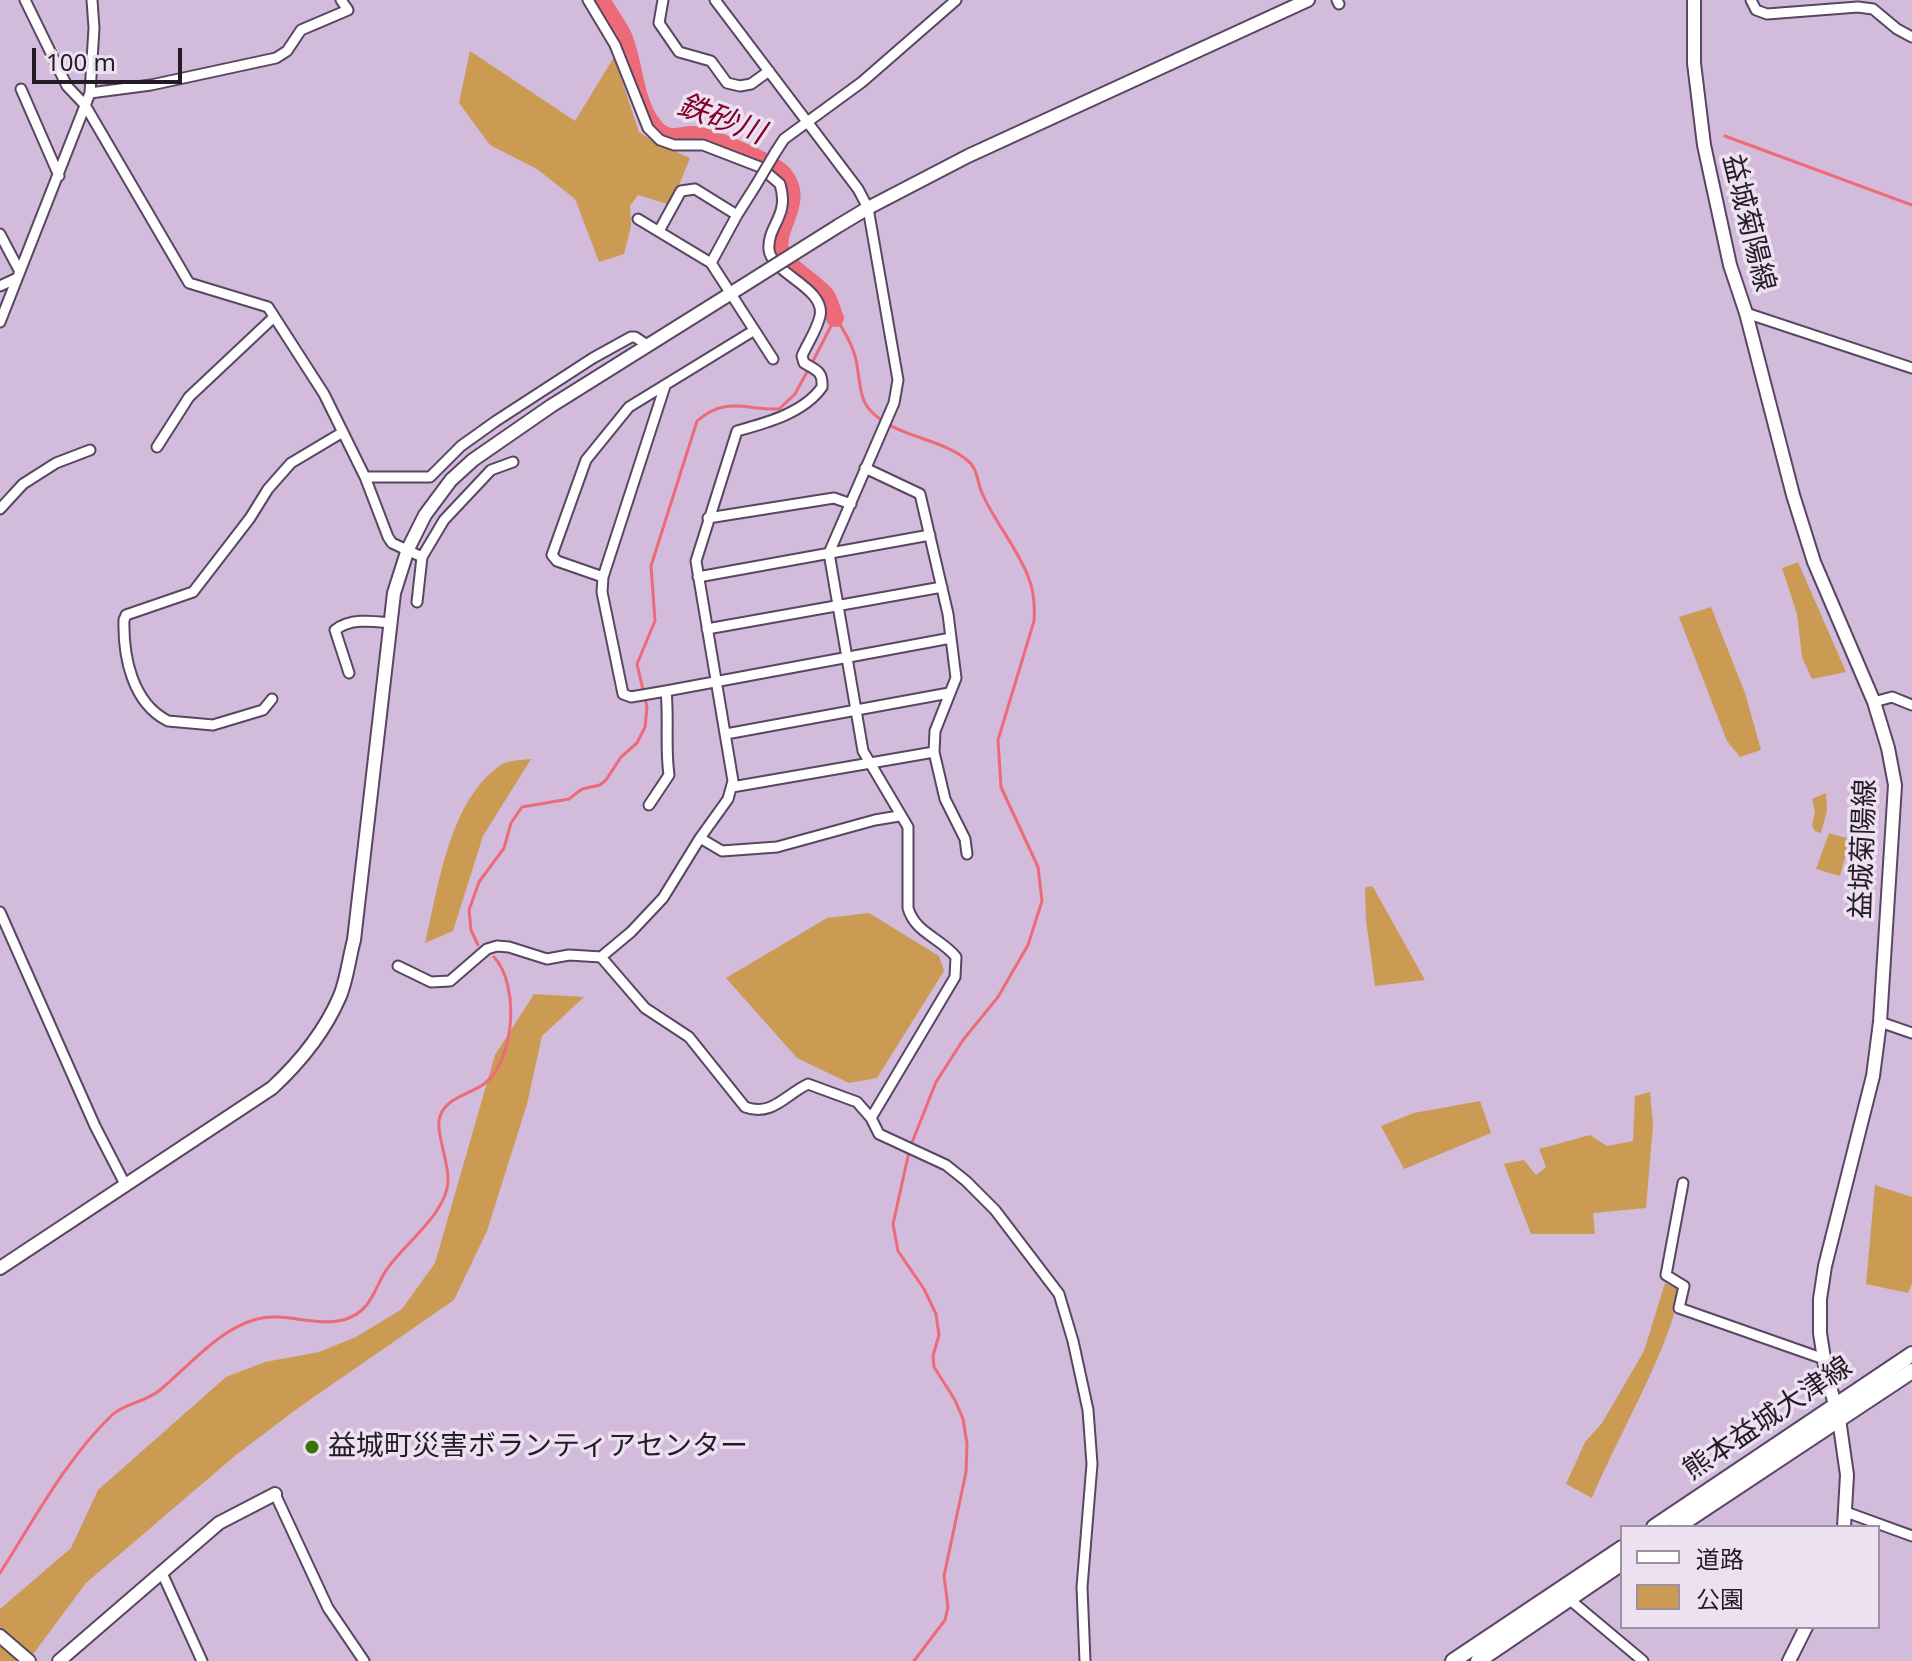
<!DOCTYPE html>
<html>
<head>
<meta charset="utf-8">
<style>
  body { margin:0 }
  #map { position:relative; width:1912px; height:1661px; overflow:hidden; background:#d2bbdb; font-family:"Noto Sans","Noto Sans JP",sans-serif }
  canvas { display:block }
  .legend { position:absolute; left:1620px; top:1525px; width:260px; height:104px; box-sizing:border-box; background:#ece0f1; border:2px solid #9c91a0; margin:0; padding:10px 14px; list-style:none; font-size:24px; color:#241b27 }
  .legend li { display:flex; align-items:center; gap:16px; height:40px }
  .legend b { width:40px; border:2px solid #9c91a0 }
  .scale { position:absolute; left:32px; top:48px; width:150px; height:36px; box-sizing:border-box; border:4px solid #241b27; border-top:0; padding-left:10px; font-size:24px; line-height:28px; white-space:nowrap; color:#241b27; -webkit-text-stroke:6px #ece0f1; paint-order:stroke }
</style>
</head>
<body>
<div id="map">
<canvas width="1912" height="1661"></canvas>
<ul class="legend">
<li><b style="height:10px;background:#fff"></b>道路</li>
<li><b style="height:22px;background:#cb9b54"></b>公園</li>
</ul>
<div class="scale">100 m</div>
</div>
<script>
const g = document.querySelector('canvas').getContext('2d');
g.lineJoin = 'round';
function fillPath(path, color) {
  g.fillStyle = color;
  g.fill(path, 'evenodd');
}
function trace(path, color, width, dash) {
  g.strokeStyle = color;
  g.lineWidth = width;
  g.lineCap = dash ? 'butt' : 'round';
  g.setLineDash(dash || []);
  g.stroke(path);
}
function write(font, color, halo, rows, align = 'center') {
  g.font = font + ' "Noto Sans","Noto Sans JP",sans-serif';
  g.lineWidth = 7;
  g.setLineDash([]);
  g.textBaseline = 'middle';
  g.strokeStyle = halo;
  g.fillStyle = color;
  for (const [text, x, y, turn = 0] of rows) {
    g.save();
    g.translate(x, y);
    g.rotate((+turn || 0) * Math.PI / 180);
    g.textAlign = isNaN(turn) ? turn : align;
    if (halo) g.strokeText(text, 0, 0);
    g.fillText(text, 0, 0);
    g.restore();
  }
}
const green = new Path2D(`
  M470,51L575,121L614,57L639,132L658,144L690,158L671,205L638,195L630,206L631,226L624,254L599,262L575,199L537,169L490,145L459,103Z
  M1798,562L1846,672L1812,679L1802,657L1797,614L1782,568Z
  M1711,607L1745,693L1761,750L1740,757L1727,741L1679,617Z
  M531,759L483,836L453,931L425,943C439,886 449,800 501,765C508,760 522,760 531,759Z
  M1826,793L1827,811L1821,833L1815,831L1812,826L1815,811L1812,799Z
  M1829,833L1850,839L1840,876L1816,869Z
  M1370,886L1373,887L1425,980L1375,986L1366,920L1365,888Z
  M869,913L939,956L944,971L877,1078L849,1083L797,1058L726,978L827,918Z
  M534,994L584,997L542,1036L527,1104L487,1231L454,1300L298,1408L236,1455L86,1583L28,1661H0V1609L71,1548L98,1490L226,1377L265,1362L319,1352L356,1337L402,1309L435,1263L495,1055Z
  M1650,1092L1653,1125L1646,1208L1593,1213L1595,1234H1531L1504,1164L1524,1160L1536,1175L1546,1167L1539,1149L1590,1135L1607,1146L1633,1141L1635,1096Z
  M1480,1101L1491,1133L1404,1169L1381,1126L1414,1113Z
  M1875,1185L1912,1197V1283L1908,1293L1866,1284Z
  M1665,1283L1681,1290C1663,1363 1621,1429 1592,1498L1566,1484L1585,1442L1602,1423L1644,1351Z`);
const stream = new Path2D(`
  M1725,136L1912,205
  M812,363L835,318C844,330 851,342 855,356C860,373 858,396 869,409C893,437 939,437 967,460C978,468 977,482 982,493C995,523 1018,548 1029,579C1034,592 1035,607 1034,621L998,740L1001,787L1038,867L1042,901L1028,945L998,997L963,1040L936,1082L911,1145
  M478,945L471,930L469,910L479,882L504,848L511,823L522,807L569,799L582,789L600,785L606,780L621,757L637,743L645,727L647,707L637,664L655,621L651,566L697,421C725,396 746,410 779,409L795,394L808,370
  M909,1152L893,1224L898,1251L924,1289L936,1314L939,1335L933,1356L934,1367L955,1400L963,1419L967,1444L966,1472L944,1576L948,1607L945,1620L914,1661
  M0,1573C34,1520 66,1459 112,1415C125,1403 146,1402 160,1390C189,1366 219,1329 257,1319C291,1310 332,1336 362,1310C374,1300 378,1281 387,1269C404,1244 447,1213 448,1181C449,1163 437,1136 439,1121C442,1098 469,1095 484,1084C515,1061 520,985 494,957`);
const river = new Path2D(`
  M601,0C608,12 617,24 623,36C636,66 633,108 659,132C671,142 682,134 694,135C709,136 774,163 783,174C806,202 775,225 780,249C786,269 814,280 826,296C830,302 832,312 835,318`);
const street = new Path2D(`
  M25,0L67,86L85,105L189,283L268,307L324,394L365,477L388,537L392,543L422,557
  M588,0L615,45L648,128L660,140L674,145H703L760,167L780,184C790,217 767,225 769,250C772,274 826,288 820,316C817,330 807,344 802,356L804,363C817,370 823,372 822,387C804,413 766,423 737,431L696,561L733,781L728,799L700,838L663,898L631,932L601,957
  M663,0L659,23L679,52L711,61L727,83L740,86L751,84L769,71
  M715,0L858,189L868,208L898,380L894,403L829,553L863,751L908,827V908C915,933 941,938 956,957L955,977L871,1118
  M1337,0L1339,4
  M1751,0L1756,10L1767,14L1858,7L1873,9L1897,29L1912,37
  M21,89L59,176
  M90,93L151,85L276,58L287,51L301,30L348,10L341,0
  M775,153L784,139L862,82L956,0
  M756,185L737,215L711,263L773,359
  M638,219L711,263
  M659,231L681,191L695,189L737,215
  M0,234L19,270
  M0,286L15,279
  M1746,313L1912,368
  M0,322L90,93L94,28L92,0
  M665,386L603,577L602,592L623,694L631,697L666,691L951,638
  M157,447L189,397L274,317
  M865,468L920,494L948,614L956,678L935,731L934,752L945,799L965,839L967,854
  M365,477H430L461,446L496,421L593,358L631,337H635L647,345
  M0,509L23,484L56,463L90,450
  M708,518L834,498L851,504
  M603,577L557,561L552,555L586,460L629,407L753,331
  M698,577L930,535
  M417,602L422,557L444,520L491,470L513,462
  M707,629L942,587
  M349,673L335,630C351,618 371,621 390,623
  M272,699L263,710L213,725L168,721C132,703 123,656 124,620L126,615L193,592L250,518L268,489L291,463L343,432
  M1874,702L1892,697L1912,705
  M726,734L949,693
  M732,787L934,752
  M649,805L669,775C665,747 669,719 666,691
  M700,838L722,851L777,847L875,820L899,816
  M0,912L95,1126L126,1186
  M398,966L431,982L450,981L487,949L497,946L509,947L547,959L569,955L601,957L645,1008L689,1037L745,1107C772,1117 785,1095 808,1084L857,1102L871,1118L879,1134L946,1165L966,1181L995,1210L1059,1294L1073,1341L1088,1410L1092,1464L1082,1587L1085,1661
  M1880,1022L1912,1033
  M1683,1183L1666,1275L1684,1286L1679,1308L1824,1359
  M275,1494L328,1608L364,1661
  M1846,1512L1912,1536
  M162,1573L202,1661
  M1569,1599L1643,1661`);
const secondary = new Path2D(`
  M1694,0V63L1704,145L1730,265L1746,313L1793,495L1814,562L1874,702L1888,748L1895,785L1880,1022L1873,1076L1825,1266L1820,1299V1333L1826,1372L1839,1419L1847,1475L1844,1527
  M838,226L868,208L968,156L1308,0
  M0,1268L272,1088C299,1063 325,1031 340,996C347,979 349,958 354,940L394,593L408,549L425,515L451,480L473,460L551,406L741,287
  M0,1636L29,1661
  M59,1661L219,1523L275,1494
  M1789,1661L1806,1627`);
const primary = new Path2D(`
  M1654,1527L1912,1354
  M1677,1527L1912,1371
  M1453,1661L1622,1548
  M1478,1661L1622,1563`);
const streetBridge = new Path2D(`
  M756,185L775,153`);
const secondaryBridge = new Path2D(`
  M741,287L838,226`);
const markers = [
  [312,1447,8,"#3a7407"]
];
const streetNames = [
  ["益城菊陽線",1748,223,76],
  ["益城菊陽線",1864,849,-88],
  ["熊本益城大津線",1768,1419,-34]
];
const poiNames = [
  ["益城町災害ボランティアセンター",328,1447]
];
const waterNames = [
  ["鉄砂川",721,120,20]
];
fillPath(green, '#cb9b54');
trace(stream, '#ed6a79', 3);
trace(river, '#ed6a79', 18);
trace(street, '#594661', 13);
trace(secondary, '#594661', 16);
trace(primary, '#594661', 18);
trace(street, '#fff', 9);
trace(secondary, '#fff', 12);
trace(primary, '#fff', 14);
trace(streetBridge, '#594661', 13, []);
trace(secondaryBridge, '#594661', 16, []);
trace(streetBridge, '#fff', 9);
trace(secondaryBridge, '#fff', 12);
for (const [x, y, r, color] of markers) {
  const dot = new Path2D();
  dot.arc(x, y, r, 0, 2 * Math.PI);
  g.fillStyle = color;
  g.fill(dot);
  trace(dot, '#ece0f1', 3);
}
write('28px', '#241b27', '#ece0f1', streetNames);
write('28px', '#241b27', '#ece0f1', poiNames, 'left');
write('italic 30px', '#820127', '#ece0f1', waterNames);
</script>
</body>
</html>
